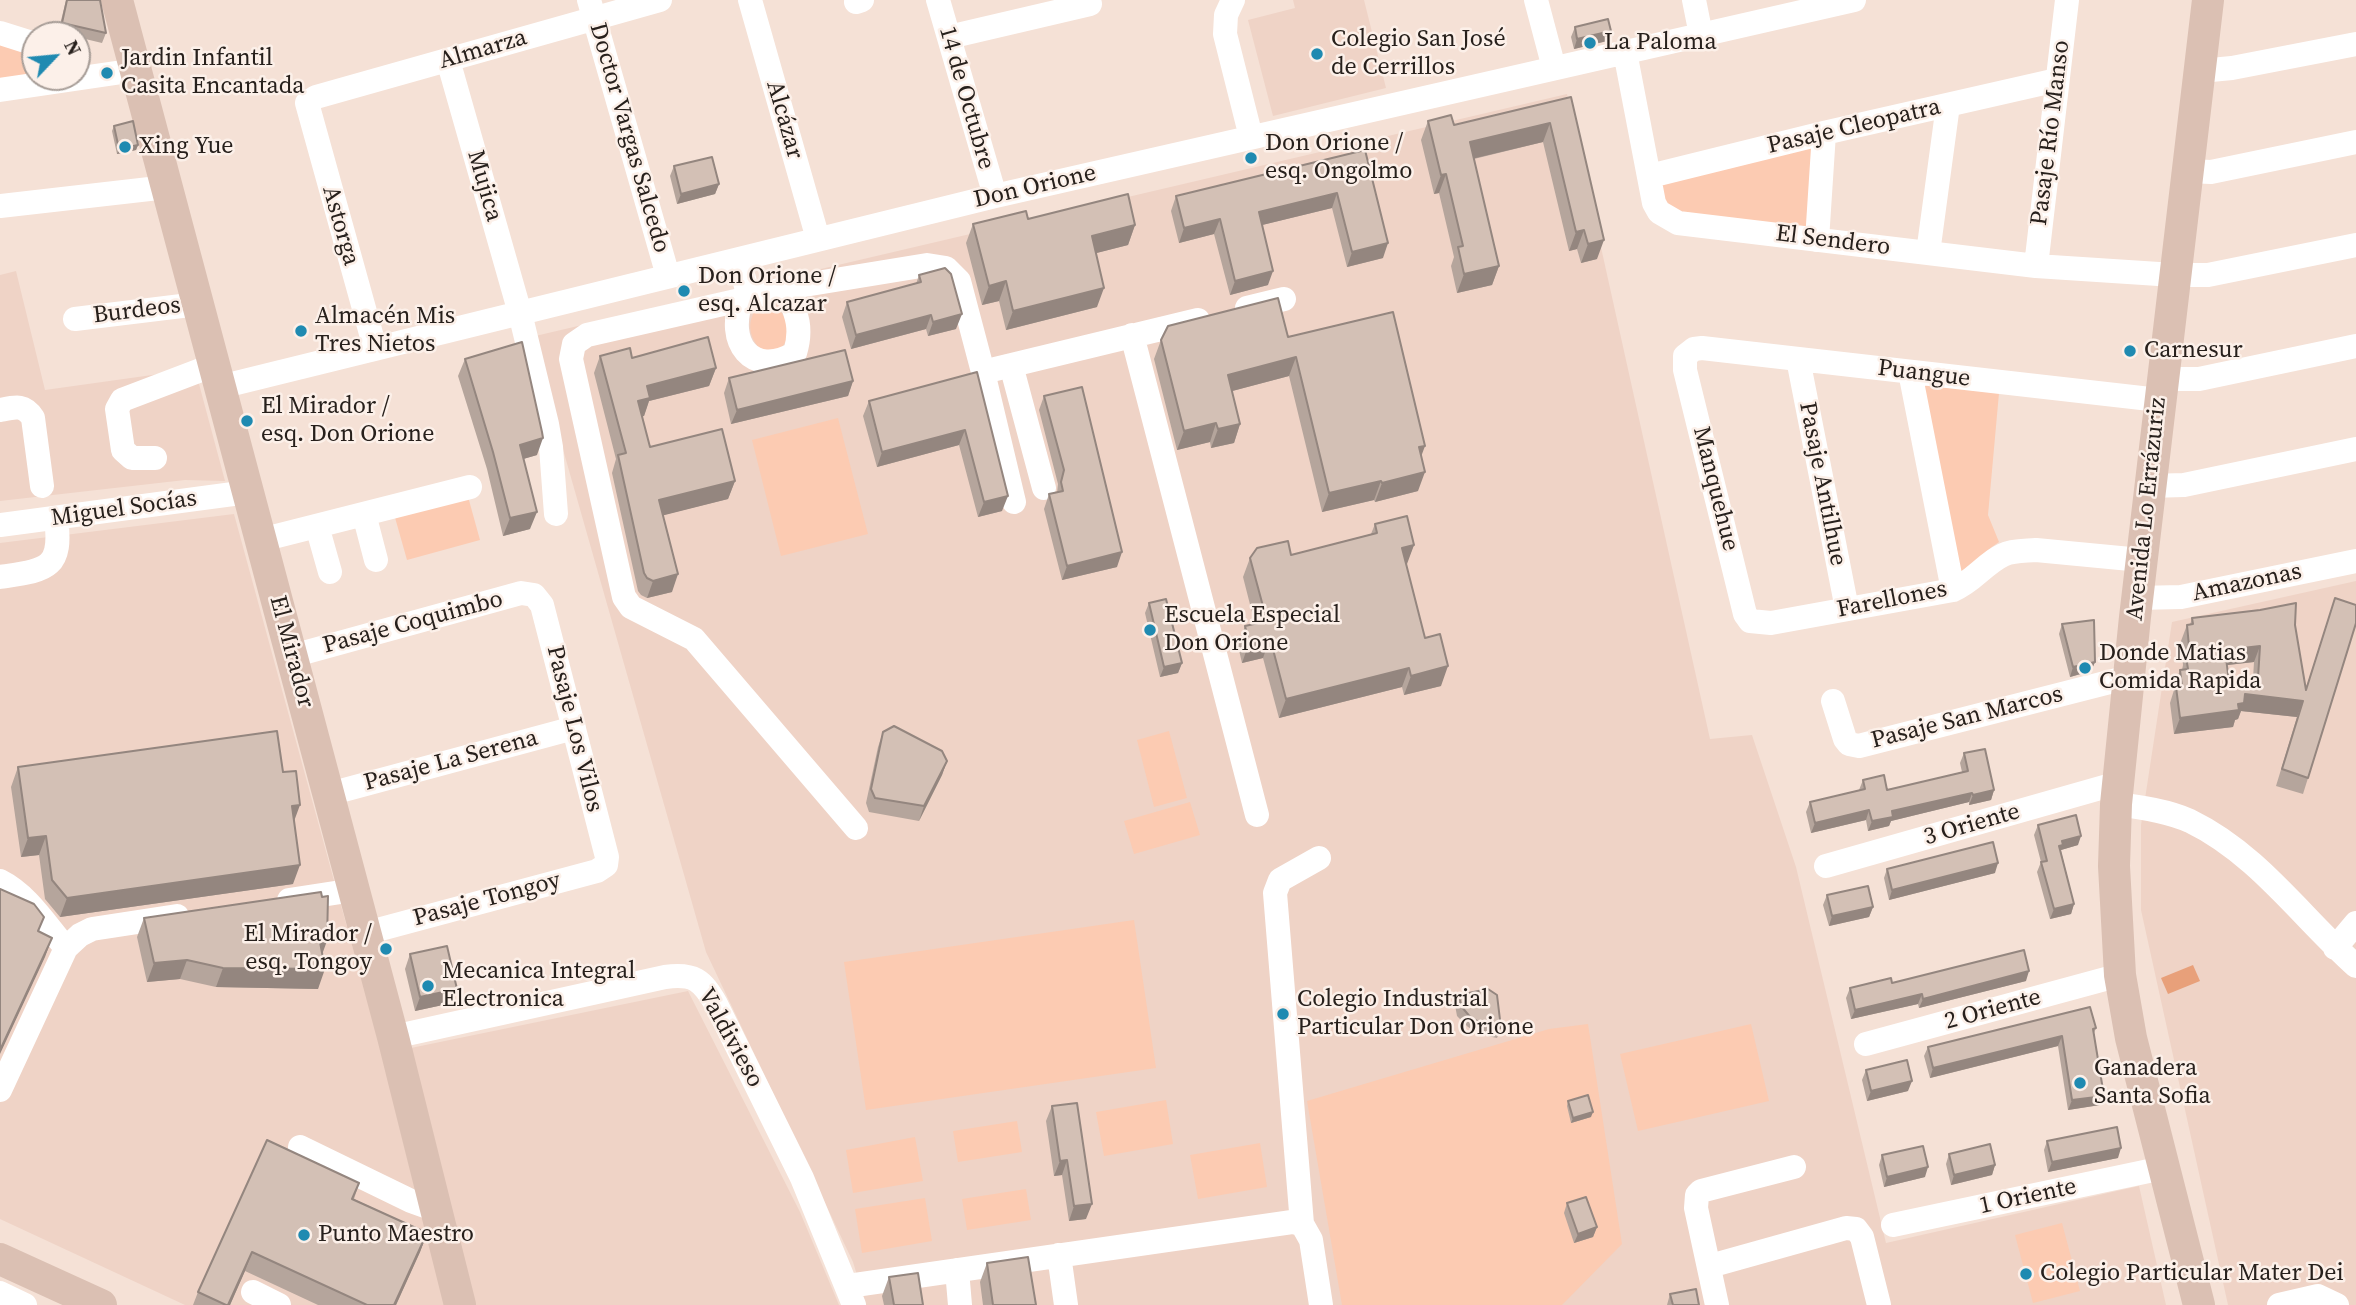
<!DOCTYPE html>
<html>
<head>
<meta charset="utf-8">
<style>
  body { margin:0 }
  #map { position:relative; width:2356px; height:1305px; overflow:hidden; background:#f5e1d6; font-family:"Source Serif 4",serif }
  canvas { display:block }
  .north { position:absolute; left:21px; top:21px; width:70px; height:70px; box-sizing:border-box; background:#fcf0e9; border:2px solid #a79d97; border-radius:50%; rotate:64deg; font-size:19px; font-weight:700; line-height:28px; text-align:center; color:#27201c }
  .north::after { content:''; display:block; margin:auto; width:24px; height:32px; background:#1f8ab1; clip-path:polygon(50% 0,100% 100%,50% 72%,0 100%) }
</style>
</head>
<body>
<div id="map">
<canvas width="2356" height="1305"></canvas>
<div class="north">N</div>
</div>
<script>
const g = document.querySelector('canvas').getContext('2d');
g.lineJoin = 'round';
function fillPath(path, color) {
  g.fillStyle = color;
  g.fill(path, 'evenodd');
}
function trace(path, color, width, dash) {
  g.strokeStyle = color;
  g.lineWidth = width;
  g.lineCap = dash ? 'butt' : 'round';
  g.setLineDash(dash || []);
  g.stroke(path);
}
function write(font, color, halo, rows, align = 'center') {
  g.font = font + ' "Source Serif 4",serif';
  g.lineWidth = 5;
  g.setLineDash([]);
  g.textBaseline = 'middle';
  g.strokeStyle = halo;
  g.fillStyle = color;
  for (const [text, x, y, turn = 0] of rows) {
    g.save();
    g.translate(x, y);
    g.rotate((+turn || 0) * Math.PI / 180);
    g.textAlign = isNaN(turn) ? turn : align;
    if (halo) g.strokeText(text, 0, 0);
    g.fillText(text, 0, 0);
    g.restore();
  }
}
const built = new Path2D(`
  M1293,0H1364L1386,88L1273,116L1248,20L1295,8Z
  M1567,94L1710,739L1752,735L1796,867L1886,1243L2139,1186L2166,1305H866L853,1262L706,952L531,337Z
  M16,271L45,390L195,369L225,481L185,480L0,501V275Z
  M234,514L336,888L454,1305H185L0,1219V543Z
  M2356,581V1305H2228L2141,910V825L2172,622Z
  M688,991L800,1212L839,1305H474L406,1049Z`);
const green = new Path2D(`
  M0,34L35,43V77L0,82Z
  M1814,143L1811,231L1684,216L1667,205L1657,180Z
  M770,305L780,311L790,325C786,344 784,353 762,353C752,338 746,329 754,312Z
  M1920,385L1999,393L1988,515L1999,542C1983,552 1973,566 1956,574Z
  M838,418L868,534L781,556L752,440Z
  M467,493L480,540L407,560L394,514Z
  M1169,731L1187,798L1154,807L1137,740Z
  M1190,802L1200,835L1134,854L1124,821Z
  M1134,920L1156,1068L866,1110L844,962Z
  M1588,1024L1622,1244L1562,1305H1342L1307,1101L1549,1029Z
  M1751,1024L1769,1101L1638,1131L1620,1054Z
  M1166,1100L1173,1144L1104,1156L1096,1112Z
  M1017,1121L1022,1152L958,1162L953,1131Z
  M915,1137L923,1181L853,1193L846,1150Z
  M1260,1143L1267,1187L1198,1199L1190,1155Z
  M1026,1189L1031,1220L967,1230L962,1199Z
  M925,1198L932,1241L862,1253L855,1209Z
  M2062,1223L2080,1291L2033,1303L2015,1235Z`);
const water = new Path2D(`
  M2193,965L2200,981L2168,994L2161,978Z`);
const minor = new Path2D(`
  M589,0L668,276
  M750,0L818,239
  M938,0L995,196
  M1233,0L1226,15L1225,34L1251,137
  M1536,0L1554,68
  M1694,0L1701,35
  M856,2L862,0
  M0,33L35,44
  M949,37L1090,4
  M1625,52L1654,203L1659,212L1678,223L2036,266L2174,275H2208L2356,245
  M448,60L520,313L547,424L551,447L556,514
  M2200,71L2232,68L2356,44
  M0,90L136,70
  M2188,171L2211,172L2356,142
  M1650,176L1824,133L2057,80
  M0,206L167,187
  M1817,240L1824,133
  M1928,253L1948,105
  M739,259L749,298L587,335L574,344L571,359L624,597L631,607L694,639L856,828
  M2036,266L2067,0
  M749,298L786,288L927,265L946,268L959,281L983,372L1198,320
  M742,300C725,341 752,379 795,353C803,327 796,313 786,288
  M1247,308L1284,299
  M75,319L198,304
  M1132,335L1257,815
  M375,348L307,103L316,97L660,0
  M1798,359L1847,609
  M1011,365L1044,488
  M983,372L1014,502
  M1910,372L1953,590
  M2162,379H2199L2356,346
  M220,387L995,196L1854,0
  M0,410C15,407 24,404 33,418L42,486
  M155,458H132L123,450L117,409L122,400L214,365
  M2149,486L2184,485L2356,449
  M364,514L376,560
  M0,525L248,492
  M317,526L330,572
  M261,540L470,487
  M2141,560L2036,550C2025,551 2013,550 2003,555C1984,564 1973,582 1953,590L1771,623L1750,621L1745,614L1685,370V356L1694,349L1702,348L2159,400
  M0,577C46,570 63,570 56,518
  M2137,598L2181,597L2356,561
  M292,656L521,593L534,595L542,605L607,857L606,865L597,871L366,933
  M1833,701L1845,739L1849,744L1859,746L2129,677
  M329,794L574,728
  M2116,804C2140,807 2168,811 2190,821C2258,854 2301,917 2356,966
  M1826,866L2118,783
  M0,881C28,895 46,925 66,948
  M289,900L354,890
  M2335,948L2356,923
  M393,1037L665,977C694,973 702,980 716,1004L802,1178L854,1305
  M1866,1044L2120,975
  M0,1090L66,948L80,935L92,929L177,916
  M300,1147L411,1201L436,1210
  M1302,1224L1275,893L1280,880L1319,858
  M1893,1225L2163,1168
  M1059,1255L1066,1305
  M1710,1266L1846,1228L1856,1229L1862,1237L1879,1305
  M957,1270L960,1305
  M848,1286L1292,1222L1302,1224L1311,1240L1321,1305
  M253,1292L279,1305
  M0,1293L25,1305
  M1717,1305L1696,1208L1697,1195L1701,1191L1794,1167
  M2279,1305L2318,1296L2337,1305`);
const major = new Path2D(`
  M117,0L393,1037L460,1305
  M0,1259L101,1305
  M2199,1305L2131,1038L2120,975L2114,866L2116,804L2135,617L2208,0`);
const wall = new Path2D(`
  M66,0H100L106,33L102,43L77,37V35H67L58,33Z
  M1575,27L1607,41L1574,49L1571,37Z
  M1571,97L1597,259L1581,263L1577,249L1569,251L1543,142L1474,159L1499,266L1492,285L1457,293L1451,266L1454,257L1439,193L1434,194L1421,140L1428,121L1454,125Z
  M114,126L138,145L136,150L117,154L112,131Z
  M1365,150L1383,258L1347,267L1332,208L1262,225L1268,285L1230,295L1214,234L1179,243L1171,211L1176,196Z
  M674,166L719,184L715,194L677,204L670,176Z
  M1028,219L1135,225L1128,245L1096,253L1097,307L1006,330L999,301L982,305L966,243L973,224Z
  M919,275L956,329L928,336L926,329L851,349L842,317L847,302L916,284Z
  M1288,337L1418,491L1375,502L1374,500L1322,512L1289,376L1232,391L1240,424L1234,443L1211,448L1210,442L1177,450L1154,359L1161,340Z
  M600,356L632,358L716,368L709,386L649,401L644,416H642L650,447L735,481L728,499L663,515L672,592L647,598L641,595L638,591L612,473L616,459L594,373Z
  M465,359L537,455L523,459L530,529L503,536L487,469L458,376Z
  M977,372L1002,511L978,517L959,445L877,467L863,416L869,401Z
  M729,378L853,381L848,396L731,424L724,393Z
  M1044,396L1117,567L1062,580L1044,509L1049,494L1057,493L1058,484L1039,410Z
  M1375,524L1414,545L1406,564L1425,638L1441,686L1404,695L1402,687L1279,718L1263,658L1242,663L1238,646L1245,626L1255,624L1243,577L1250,558L1291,555L1371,534Z
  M2335,598L2308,778L2303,794L2276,786L2297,717L2241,711L2238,719L2235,720L2233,727L2174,734L2170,703L2174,690V687L2180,670H2182L2183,665L2181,641L2187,625H2190L2192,618L2295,625L2306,688ZM2254,662L2253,679L2229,682L2227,665Z
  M1149,603L1182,663L1178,673L1160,677L1145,613Z
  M2062,624L2095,662L2091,671L2070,677L2059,634Z
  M883,732L947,761L942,775L919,821L869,812L866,803L878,747Z
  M1964,753L1994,790L1991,800L1969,805V802L1891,821L1889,826L1868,831L1866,820L1811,833L1806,812L1810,802L1859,790L1863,780L1887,790L1962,772L1960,763Z
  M18,767L283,772L294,821L293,884L60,917L45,899L39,855L21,857L11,787Z
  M2038,825L2078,845L2061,850V851L2074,904L2071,914L2050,919L2037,872L2041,862L2034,835Z
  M1887,869L1995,873L1889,900L1884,878Z
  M1827,895L1873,907L1869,917L1829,926L1823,905Z
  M144,918L322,954L318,989L216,987L180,979L147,982L137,937Z
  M410,954L452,1003L415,1011L405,969Z
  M2026,981L1919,1008L1918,1004L1851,1019L1846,998L1850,988L1892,983Z
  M1459,995L1501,1028L1497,1038L1483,1035L1468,1027L1457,1016L1455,1005Z
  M2096,1028L2094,1033L2104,1096L2100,1105L2068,1110L2058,1046L1930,1078L1924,1056L1928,1047Z
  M1866,1070L1908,1091L1867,1101L1862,1080Z
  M1568,1101L1591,1117L1571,1123L1567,1106Z
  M1052,1106L1086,1219L1069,1221L1062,1175L1054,1176L1046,1121Z
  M267,1140L359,1183L354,1199L427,1233L420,1252L396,1305H318L245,1271L230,1305H193L198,1292Z
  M2047,1141L2118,1158L2048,1172L2044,1150Z
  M1949,1154L1995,1165L1992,1175L1951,1185L1946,1164Z
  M1882,1155L1925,1177L1884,1187L1879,1165Z
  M1567,1203L1597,1227L1593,1237L1574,1243L1564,1213Z
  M987,1263L1036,1305H983L980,1282Z
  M889,1277L923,1305H884L882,1296Z
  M1670,1294L1699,1305H1667Z`);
const shadedWall = new Path2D(`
  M1611,31L1607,41L1574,49L1577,39Z
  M1550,123L1543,142L1463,161L1470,142Z
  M138,145L136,150L117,154L119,149Z
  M1446,174L1439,193L1434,194L1441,175Z
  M719,184L715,194L677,204L681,194Z
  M1337,193L1332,208L1254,227L1259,212Z
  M1220,219L1214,234L1179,243L1184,228Z
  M1135,225L1128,245L1085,256L1092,236Z
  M1584,230L1577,249L1569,251L1576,232Z
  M1604,240L1597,259L1581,263L1588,244Z
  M1388,243L1383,258L1347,267L1352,252Z
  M1499,266L1492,285L1457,293L1464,274Z
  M1273,271L1268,285L1230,295L1235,281Z
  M1006,281L999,301L982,305L989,286Z
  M1104,288L1097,307L1006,330L1013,311Z
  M962,314L956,329L928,336L933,322Z
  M931,315L926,329L851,349L856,335Z
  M1296,357L1289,376L1221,394L1228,375Z
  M716,368L709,386L649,401L644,416L632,419L638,401L647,386Z
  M853,381L848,396L731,424L737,410Z
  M1216,423L1210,442L1177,450L1184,431Z
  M1240,424L1234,443L1211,448L1218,429Z
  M965,430L959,445L877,467L882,452Z
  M543,438L537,455L513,462L520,445Z
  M1425,446L1418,465L1419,447Z
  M1425,472L1418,491L1375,502L1382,483Z
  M735,481L728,499L653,518L659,500Z
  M1381,481L1374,500L1322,512L1329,493Z
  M1008,496L1002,511L978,517L984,502Z
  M537,512L530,529L503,536L510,518Z
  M1414,545L1407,564L1395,567L1402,548Z
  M1122,552L1117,567L1062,580L1067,566Z
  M678,574L672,592L647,598L653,581Z
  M1270,638L1263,658L1242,663L1249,643Z
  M2260,646L2254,662L2219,666L2225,650Z
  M2095,662L2091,671L2070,677L2073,667Z
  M1182,663L1178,673L1160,677L1164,667Z
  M1448,666L1441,686L1404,695L1411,676Z
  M1409,668L1402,687L1279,718L1286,699Z
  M2245,694L2303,701L2297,717L2241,711L2238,719L2235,720L2233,727L2174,734L2180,718L2238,704Z
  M947,761L942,775L919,821L924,806Z
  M1994,790L1991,800L1969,805L1973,795Z
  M1972,793L1969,802L1891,821L1889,826L1868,831L1872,821L1892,811Z
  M300,805L293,824L292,806Z
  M1869,810L1866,820L1811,833L1815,823Z
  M46,836L39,855L21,857L28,838Z
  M2081,836L2078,845L2061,850L2059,855L2056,856L2062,841Z
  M1998,863L1995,873L1889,900L1892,890Z
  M300,865L293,884L60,917L67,898Z
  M2074,904L2071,914L2050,919L2054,909Z
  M1873,907L1869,917L1829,926L1832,916Z
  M52,938L45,957L0,1054V1050Z
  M327,941L320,960V942Z
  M187,960L180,979L147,982L154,963Z
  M223,968L325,969L318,989L216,987Z
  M2029,971L2026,981L1919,1008L1923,999Z
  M457,989L452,1003L415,1011L420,997Z
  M1922,994L1918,1004L1851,1019L1855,1010Z
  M2062,1036L2058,1046L1930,1078L1933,1068Z
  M1912,1081L1908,1091L1867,1101L1871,1091Z
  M2104,1096L2100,1105L2068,1110L2072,1100Z
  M1593,1112L1591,1117L1571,1123L1573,1118Z
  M2121,1148L2118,1158L2048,1172L2052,1162Z
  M1067,1160L1062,1175L1054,1176L1060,1161Z
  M1995,1165L1992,1175L1951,1185L1954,1175Z
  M1928,1167L1925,1177L1884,1187L1887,1177Z
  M1092,1204L1086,1219L1069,1221L1074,1206Z
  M1597,1227L1593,1237L1574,1243L1578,1234Z
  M427,1233L420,1252L396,1305H394Z
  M252,1252L245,1271L230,1305H228Z`);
const building = new Path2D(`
  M67,0H100L106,33L62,23Z
  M1608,19L1611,31L1577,39L1575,27Z
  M1571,97L1604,240L1588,244L1584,230L1576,232L1550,123L1470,142L1499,266L1464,274L1458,247L1463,246L1446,174L1441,175L1428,121L1451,115L1454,125Z
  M133,121L138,145L119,149L114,126Z
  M1365,150L1388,243L1352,252L1337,193L1259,212L1273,271L1235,281L1220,219L1184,228L1176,196Z
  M712,157L719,184L681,194L674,166Z
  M1128,194L1135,225L1092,236L1104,288L1013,311L1006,281L989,286L973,224L1026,211L1028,219Z
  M945,268L951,274L962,314L933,322L931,315L856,335L847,302L921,282L919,275Z
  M1278,298L1288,337L1393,312L1425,446L1419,447L1425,472L1382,483L1381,481L1329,493L1296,357L1228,375L1240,424L1218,429L1216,423L1184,431L1161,340L1168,326Z
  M708,337L716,368L647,386L650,398L638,401L650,447L722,429L735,481L659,500L678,574L653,581L647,578L644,573L618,455L626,453L600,356L630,348L632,358Z
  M522,342L542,432L543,438L520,445L537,512L510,518L493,452L465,359Z
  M845,350L853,381L737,410L729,378Z
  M977,372L1008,496L984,502L965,430L882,452L869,401Z
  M1082,387L1122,552L1067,566L1049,494L1063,491L1061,482L1064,470L1044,396Z
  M1407,516L1414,545L1402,548L1425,638L1440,634L1448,666L1411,676L1409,668L1286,699L1270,638L1249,643L1245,626L1267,621L1250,558L1257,548L1288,541L1291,555L1377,533L1375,524Z
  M2335,598L2356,605V623L2308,778L2282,769L2303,701L2245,694L2244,703L2238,704L2239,710L2180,718L2176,687L2182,686L2180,670L2188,669L2186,657H2190L2187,625L2193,624L2192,618L2260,610L2296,603L2295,625L2306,690ZM2260,646L2258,678L2229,682L2225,650Z
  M1166,599L1182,663L1164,667L1149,603Z
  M2094,620L2095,662L2073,667L2062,624Z
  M894,726L942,751L947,761L924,806L875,798L871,789L883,732Z
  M277,731L283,772L296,771L300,805L292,806L300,865L67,898L52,880L46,836L28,838L18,767Z
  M1985,749L1994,790L1973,795L1972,793L1892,811L1893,817L1872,821L1869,810L1815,823L1810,802L1865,789L1863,780L1884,775L1887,790L1968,771L1964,753Z
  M2076,815L2081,836L2062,841L2063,845L2059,846L2074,904L2054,909L2041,862L2047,861L2038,825Z
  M1993,842L1998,863L1892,890L1887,869Z
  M1868,886L1873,907L1832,916L1827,895Z
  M0,889L34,904L44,917L38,931L52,938L0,1050Z
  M321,892L322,897L328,896L327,941L320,942L325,969L223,968L187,960L154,963L144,918Z
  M447,946L457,989L420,997L410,954Z
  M2024,950L2029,971L1923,999L1922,994L1855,1010L1850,988L1891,978L1892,983Z
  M1488,989L1497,995L1501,1028L1487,1026L1471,1018L1461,1006L1459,995Z
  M2090,1007L2096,1028L2093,1029L2104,1096L2072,1100L2062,1036L1933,1068L1928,1047Z
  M1907,1060L1912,1081L1871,1091L1866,1070Z
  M1588,1095L1593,1112L1573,1118L1568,1101Z
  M1077,1103L1092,1204L1074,1206L1067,1160L1060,1161L1052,1106Z
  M2117,1127L2121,1148L2052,1162L2047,1141Z
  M267,1140L359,1183L352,1199L427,1233L394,1305H367L252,1252L228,1305H226L198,1292Z
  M1990,1144L1995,1165L1954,1175L1949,1154Z
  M1923,1146L1928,1167L1887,1177L1882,1155Z
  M1586,1197L1597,1227L1578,1234L1567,1203Z
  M1028,1257L1036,1305H993L987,1263Z
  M918,1273L923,1305H894L889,1277Z
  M1696,1289L1699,1305H1673L1670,1294Z`);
const markers = [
  [1590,43,7,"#1f8ab1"],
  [1317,54,7,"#1f8ab1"],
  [107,73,7,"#1f8ab1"],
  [125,147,7,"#1f8ab1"],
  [1251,158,7,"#1f8ab1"],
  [684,291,7,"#1f8ab1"],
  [301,331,7,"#1f8ab1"],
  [2130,351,7,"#1f8ab1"],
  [247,421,7,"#1f8ab1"],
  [1150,630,7,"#1f8ab1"],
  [2085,668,7,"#1f8ab1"],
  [386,949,7,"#1f8ab1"],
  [428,986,7,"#1f8ab1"],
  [1283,1014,7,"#1f8ab1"],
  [2080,1083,7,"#1f8ab1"],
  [304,1235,7,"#1f8ab1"],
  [2026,1274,7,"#1f8ab1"]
];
const poiNames = [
  ["Colegio San José",1331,40],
  ["de Cerrillos",1331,68],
  ["La Paloma",1604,43],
  ["Jardin Infantil",121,59],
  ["Casita Encantada",121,87],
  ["Don Orione /",1265,144],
  ["esq. Ongolmo",1265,172],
  ["Xing Yue",139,147],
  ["Don Orione /",698,277],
  ["esq. Alcazar",698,305],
  ["Almacén Mis",315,317],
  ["Tres Nietos",315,345],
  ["Carnesur",2144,351],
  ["El Mirador /",261,407],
  ["esq. Don Orione",261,435],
  ["Escuela Especial",1164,616],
  ["Don Orione",1164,644],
  ["Donde Matias",2099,654],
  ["Comida Rapida",2099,682],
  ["El Mirador /",372,935,"right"],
  ["esq. Tongoy",372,963,"right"],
  ["Mecanica Integral",442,972],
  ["Electronica",442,1000],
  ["Colegio Industrial",1297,1000],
  ["Particular Don Orione",1297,1028],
  ["Ganadera",2094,1069],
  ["Santa Sofia",2094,1097],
  ["Punto Maestro",318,1235],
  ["Colegio Particular Mater Dei",2040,1274]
];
const streetNames = [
  ["Almarza",483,50,-16],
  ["14 de Octubre",966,98,74],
  ["Alcázar",784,120,74],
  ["Pasaje Cleopatra",1854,127,-13],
  ["Pasaje Río Manso",2051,133,-83],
  ["Doctor Vargas Salcedo",629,138,74],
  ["Mujica",484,186,74],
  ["Don Orione",1035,187,-13],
  ["Astorga",340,226,74],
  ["El Sendero",1833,241,7],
  ["Burdeos",137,311,-7],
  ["Puangue",1924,374,7],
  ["Pasaje Antilhue",1822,484,79],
  ["Manquehue",1715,489,76],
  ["Miguel Socías",124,509,-8],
  ["Avenida Lo Errázuriz",2147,509,-84],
  ["Amazonas",2247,583,-12],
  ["Farellones",1892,600,-11],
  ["Pasaje Coquimbo",413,623,-15],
  ["El Mirador",291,652,75],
  ["Pasaje San Marcos",1967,718,-14],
  ["Pasaje Los Vilos",574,729,76],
  ["Pasaje La Serena",451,761,-15],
  ["3 Oriente",1972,825,-16],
  ["Pasaje Tongoy",487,900,-15],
  ["2 Oriente",1993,1010,-15],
  ["Valdivieso",730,1038,61],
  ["1 Oriente",2028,1197,-12]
];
fillPath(built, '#efd3c6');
fillPath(green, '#fccbb2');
fillPath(water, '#e8a07a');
trace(minor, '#fff', 24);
trace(major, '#dbc0b3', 32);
fillPath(wall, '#b5a59c');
fillPath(shadedWall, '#94867f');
fillPath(building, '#d3c0b5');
trace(building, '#94867f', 2);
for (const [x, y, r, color] of markers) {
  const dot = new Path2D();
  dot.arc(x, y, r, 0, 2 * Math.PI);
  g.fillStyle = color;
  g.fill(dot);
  trace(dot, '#fcf0e9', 2.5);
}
write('24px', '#27201c', '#fcf0e9', poiNames, 'left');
write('24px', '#27201c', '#fcf0e9', streetNames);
</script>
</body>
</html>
